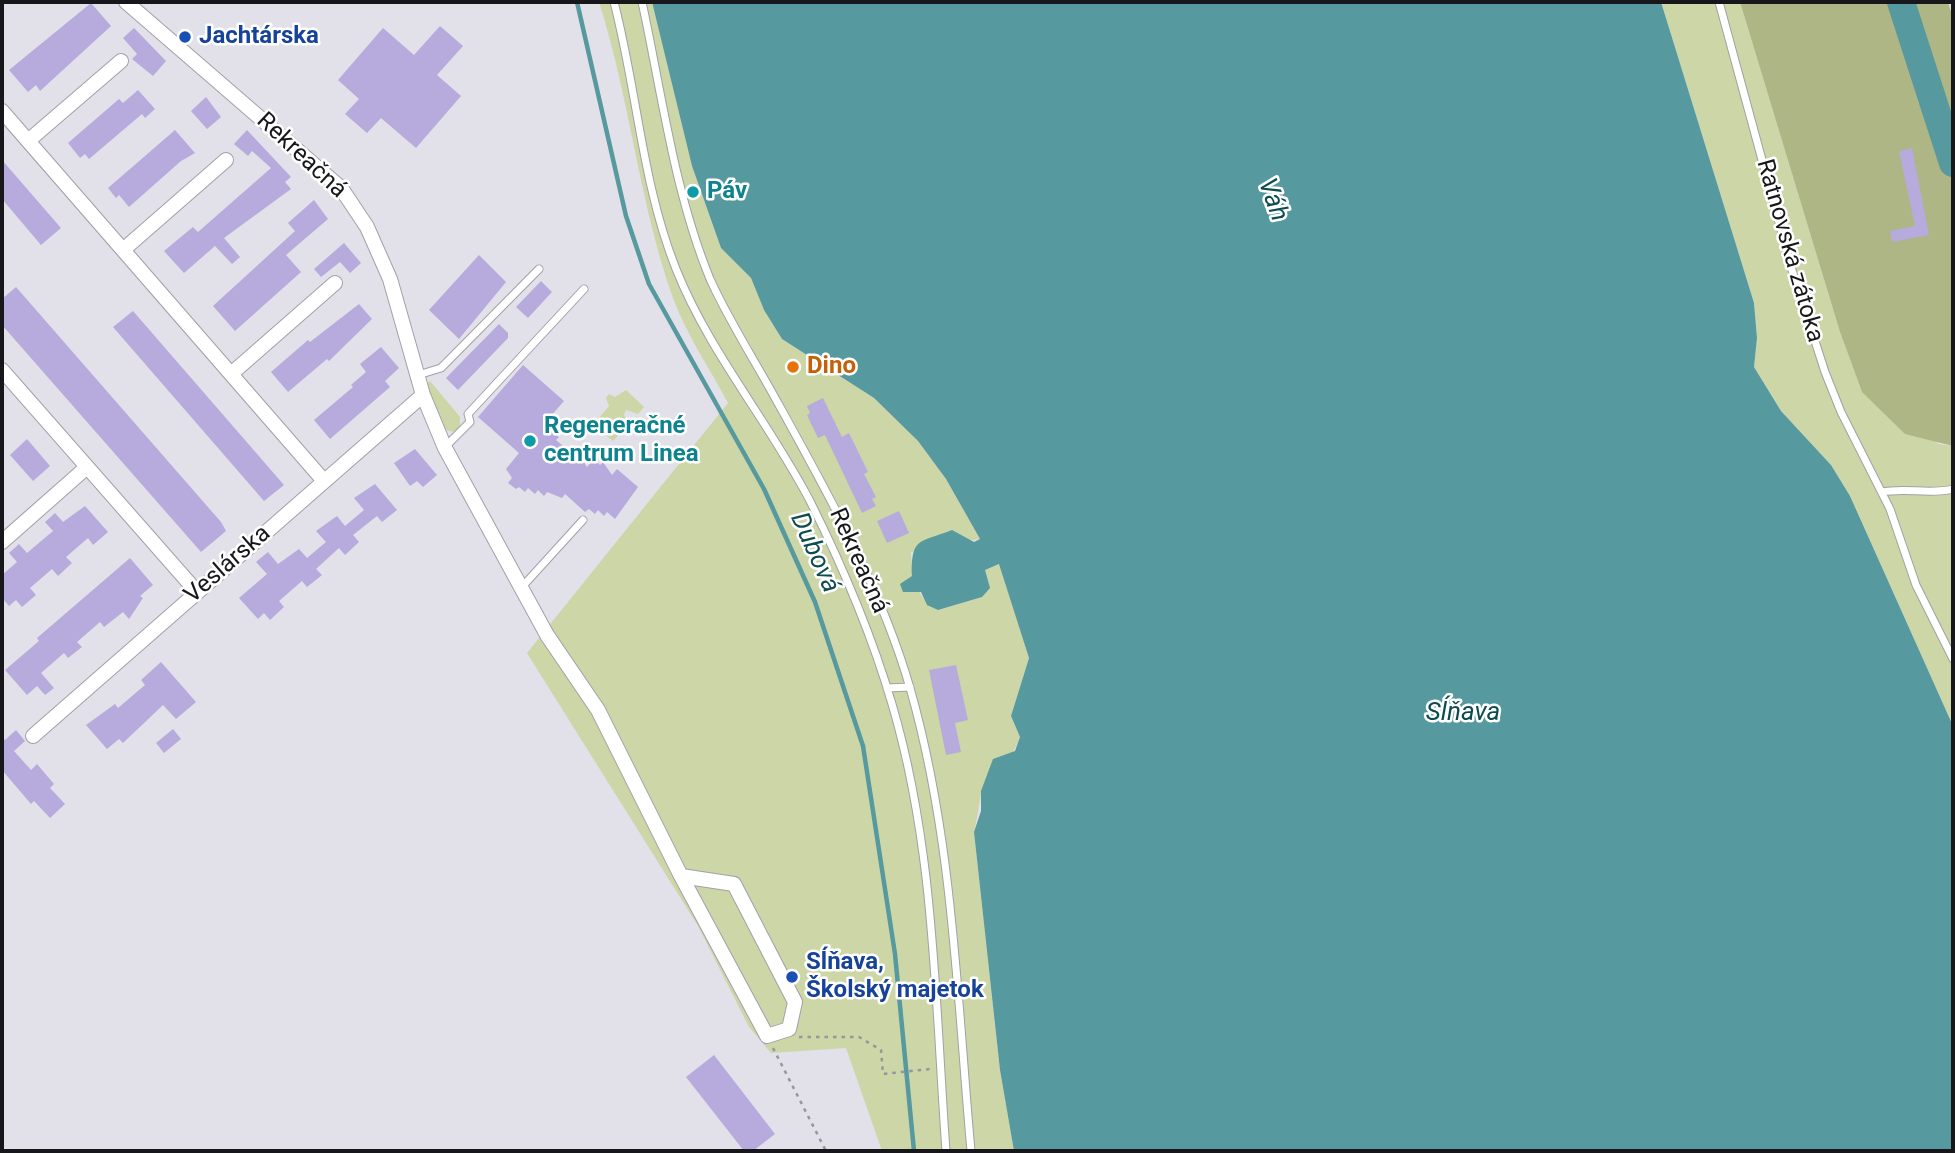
<!DOCTYPE html>
<html>
<head>
<meta charset="utf-8">
<style>
  body { margin:0 }
  #map { position:relative; width:1955px; height:1153px; overflow:hidden; background:#e2e0e9; font-family:Roboto,sans-serif }
  canvas { display:block }
  .frame { position:absolute; inset:0; border:4px solid #17161a; pointer-events:none }
</style>
</head>
<body>
<div id="map">
<canvas width="1955" height="1153"></canvas>
<div class="frame"></div>
</div>
<script>
const g = document.querySelector('canvas').getContext('2d');
g.lineJoin = 'round';
function fillPath(path, color) {
  g.fillStyle = color;
  g.fill(path, 'evenodd');
}
function trace(path, color, width, dash) {
  g.strokeStyle = color;
  g.lineWidth = width;
  g.lineCap = dash ? 'butt' : 'round';
  g.setLineDash(dash || []);
  g.stroke(path);
}
function write(font, color, halo, rows, align = 'center') {
  g.font = font + ' Roboto,sans-serif';
  g.lineWidth = 5;
  g.setLineDash([]);
  g.textBaseline = 'middle';
  g.strokeStyle = halo;
  g.fillStyle = color;
  for (const [text, x, y, turn = 0] of rows) {
    g.save();
    g.translate(x, y);
    g.rotate((+turn || 0) * Math.PI / 180);
    g.textAlign = isNaN(turn) ? turn : align;
    if (halo) g.strokeText(text, 0, 0);
    g.fillText(text, 0, 0);
    g.restore();
  }
}
const green = new Path2D(`
  M599,2H652L692,166L721,248L751,278L764,310L782,339L874,398L918,441L946,479L980,539L911,552C912,574 916,600 938,610L982,597L985,570L1000,564L1029,658L1011,716L1020,737C1013,759 996,770 983,788C980,793 977,823 974,832L1000,1070L1014,1151H882L846,1048L771,1053L749,1027L698,926L527,653L728,403C710,369 686,334 673,298C639,202 630,99 599,2Z
  M1661,2H1740L1840,332L1862,392L1939,444L1953,446V726L1850,496L1831,465L1781,411L1754,367L1757,338L1754,303Z
  M430,381L460,417V428L455,432L440,429L425,386Z
  M626,390L644,407L638,414L626,410L624,415L629,424L613,441L593,425L609,406L606,398L609,394L615,397Z`);
const forest = new Path2D(`
  M1740,2H1948L1953,18V446L1905,434L1862,392L1840,332Z`);
const water = new Path2D(`
  M652,2H1661L1754,303L1757,338L1754,367L1781,411L1831,465L1850,496L1953,726V1151H1014L1000,1070L974,832L981,811V791L993,759L1015,751L1020,737L1011,716L1029,658L999,564L985,570L990,588L982,597L938,610L927,605L921,592H903L900,584L912,576C911,537 919,543 952,530L974,542L980,539L946,479L918,441L874,398L782,339L764,310L751,278L721,248L692,166Z`);
const stream = new Path2D(`
  M577,2L626,216L649,284L764,489L815,602L863,746L895,954L914,1151`);
const river = new Path2D(`
  M1901,2L1953,163`);
const building = new Path2D(`
  M91,3L111,26L40,91L36,85L28,92L9,70Z
  M440,26L463,46L437,75L461,96L416,148L381,118L367,133L345,114L359,99L338,80L383,28L414,55Z
  M134,28L166,61L153,76L132,59L137,54L123,38Z
  M138,90L155,109L145,118L142,114L89,159L85,154L80,158L68,143L119,99L123,103Z
  M206,97L221,117L207,129L191,111Z
  M175,130L195,153L181,161L129,207L119,195L116,198L108,188Z
  M247,130L291,177L285,182L291,189L224,238L240,257L232,264L215,246L184,273L164,251L193,227L198,232L271,168L252,151L248,156L234,144Z
  M1912,148L1929,235L1892,242L1890,231L1915,226L1899,151Z
  M2,160L61,228L41,245L2,199Z
  M314,200L328,219L286,255L301,272L235,331L213,306L295,231L288,223Z
  M344,243L361,263L350,273L340,262L321,277L314,269Z
  M479,255L506,282L459,339L429,310Z
  M541,281L552,292L528,318L516,307Z
  M16,287L221,522L226,531L201,552L2,325V299Z
  M359,304L372,319L329,361L327,359L288,392L271,372L308,340L310,342Z
  M133,311L284,485L264,501L113,327Z
  M499,324L508,333V338L458,390L446,378Z
  M381,347L399,368L385,381L390,387L330,439L314,420L353,387L351,385L366,372L360,364Z
  M523,365L564,401L543,425L559,437L556,440L575,456L578,453L587,467L594,459L600,465L603,462L612,475L617,469L638,487L615,519L607,512L604,516L598,510L595,514L589,509L585,512L565,494L562,498L547,492L544,496L538,490L535,494L528,488L525,492L519,487L516,489L508,483L512,478L506,469L519,453L478,417Z
  M823,398L842,437L849,433L868,472L864,474L876,497L872,499L876,506L862,513L825,435L818,438L807,415L810,413L807,406Z
  M27,439L50,466L33,481L10,455Z
  M415,449L437,475L423,487L417,481L410,486L394,463Z
  M375,484L397,510L382,522L377,516L353,535L359,542L345,555L339,548L316,569L322,575L307,587L302,581L279,601L284,607L270,620L264,613L258,619L239,598L267,574L256,562L268,552L278,564L299,549L307,558L326,542L316,531L337,516L345,526L364,510L354,498Z
  M85,506L108,532L93,545L88,538L66,557L72,563L58,576L52,569L30,588L36,595L22,607L16,600L9,606L2,598V575L17,562L9,553L19,544L27,553L53,531L45,522L55,513L63,522Z
  M899,511L909,533L887,543L877,521Z
  M130,558L153,585L140,596L143,598L129,619L123,612L104,627L100,622L77,642L82,647L68,658L64,653L41,673L54,688L45,695L37,686L27,695L5,670L39,641L37,638Z
  M161,662L196,702L176,719L163,705L123,743L119,739L107,749L86,725L115,704L118,708L145,685L141,680Z
  M956,665L968,720L955,723L961,752L946,755L929,670Z
  M173,729L181,739L164,753L156,743Z
  M16,730L25,741L14,751L31,770L37,764L54,784L50,788L65,804L50,818L34,801L31,804L2,770V737L5,740Z
  M714,1055L775,1134L753,1151H744L686,1077Z`);
const path = new Path2D(`
  M799,1037H859L881,1050L883,1074L930,1069
  M773,1048L826,1151`);
const service = new Path2D(`
  M614,2C637,90 642,184 676,269C709,352 769,422 810,501C842,565 872,636 892,704C935,849 935,1002 946,1151
  M642,2C662,94 674,191 710,279C728,319 753,358 774,396C825,488 881,587 910,688C953,838 957,997 971,1151
  M1719,2L1792,270L1825,372L1841,412L1890,509L1916,585L1953,659
  M418,375L441,368L539,269
  M445,447L470,422L468,414L584,289
  M1882,492C1906,487 1929,495 1953,489
  M522,587L583,520
  M887,688L910,687`);
const minor = new Path2D(`
  M126,2L341,188L367,227L390,279L423,395L445,448L547,635L598,710L681,876L767,1036L789,1029L795,1002L734,884L681,876
  M2,111L324,481
  M28,141L121,61
  M123,250L226,160
  M2,370L197,592
  M231,374L335,283
  M2,542L87,467
  M33,736L423,395`);
const markers = [
  [185,37,7,"#1a4fb4"],
  [693,192,7,"#0f9aa8"],
  [793,367,7,"#e8710a"],
  [530,441,7,"#0f9aa8"],
  [792,977,7,"#1a4fb4"]
];
const transitNames = [
  ["Jachtárska",199,37],
  ["Sĺňava,",806,963],
  ["Školský majetok",806,991]
];
const streetNames = [
  ["Rekreačná",301,156,43],
  ["Ratnovská zátoka",1789,251,74],
  ["Rekreačná",858,561,66],
  ["Veslárska",228,565,-41]
];
const cultureNames = [
  ["Páv",707,192],
  ["Regeneračné",544,427],
  ["centrum Linea",544,455]
];
const foodNames = [
  ["Dino",807,367]
];
const waterNames = [
  ["Váh",1272,200,70],
  ["Dubová",814,553,66],
  ["Sĺňava",1463,713]
];
fillPath(green, '#cdd6a6');
fillPath(forest, '#adb684');
fillPath(water, '#56999f');
trace(stream, '#56999f', 4.5);
trace(river, '#56999f', 28);
fillPath(building, '#b6abdc');
trace(service, '#a2a0a8', 9);
trace(minor, '#a2a0a8', 16);
trace(path, '#97959d', 2.5, [3.5, 5]);
trace(service, '#fff', 7);
trace(minor, '#fff', 14);
for (const [x, y, r, color] of markers) {
  const dot = new Path2D();
  dot.arc(x, y, r, 0, 2 * Math.PI);
  g.fillStyle = color;
  g.fill(dot);
  trace(dot, '#fff', 2.5);
}
write('bold 24px', '#164399', '#fff', transitNames, 'left');
write('24px', '#17161a', '#fff', streetNames);
write('bold 24px', '#0d838f', '#fff', cultureNames, 'left');
write('bold 24px', '#c56008', '#fff', foodNames, 'left');
write('italic 26px', '#0c4b50', '#fff', waterNames);
</script>
</body>
</html>
